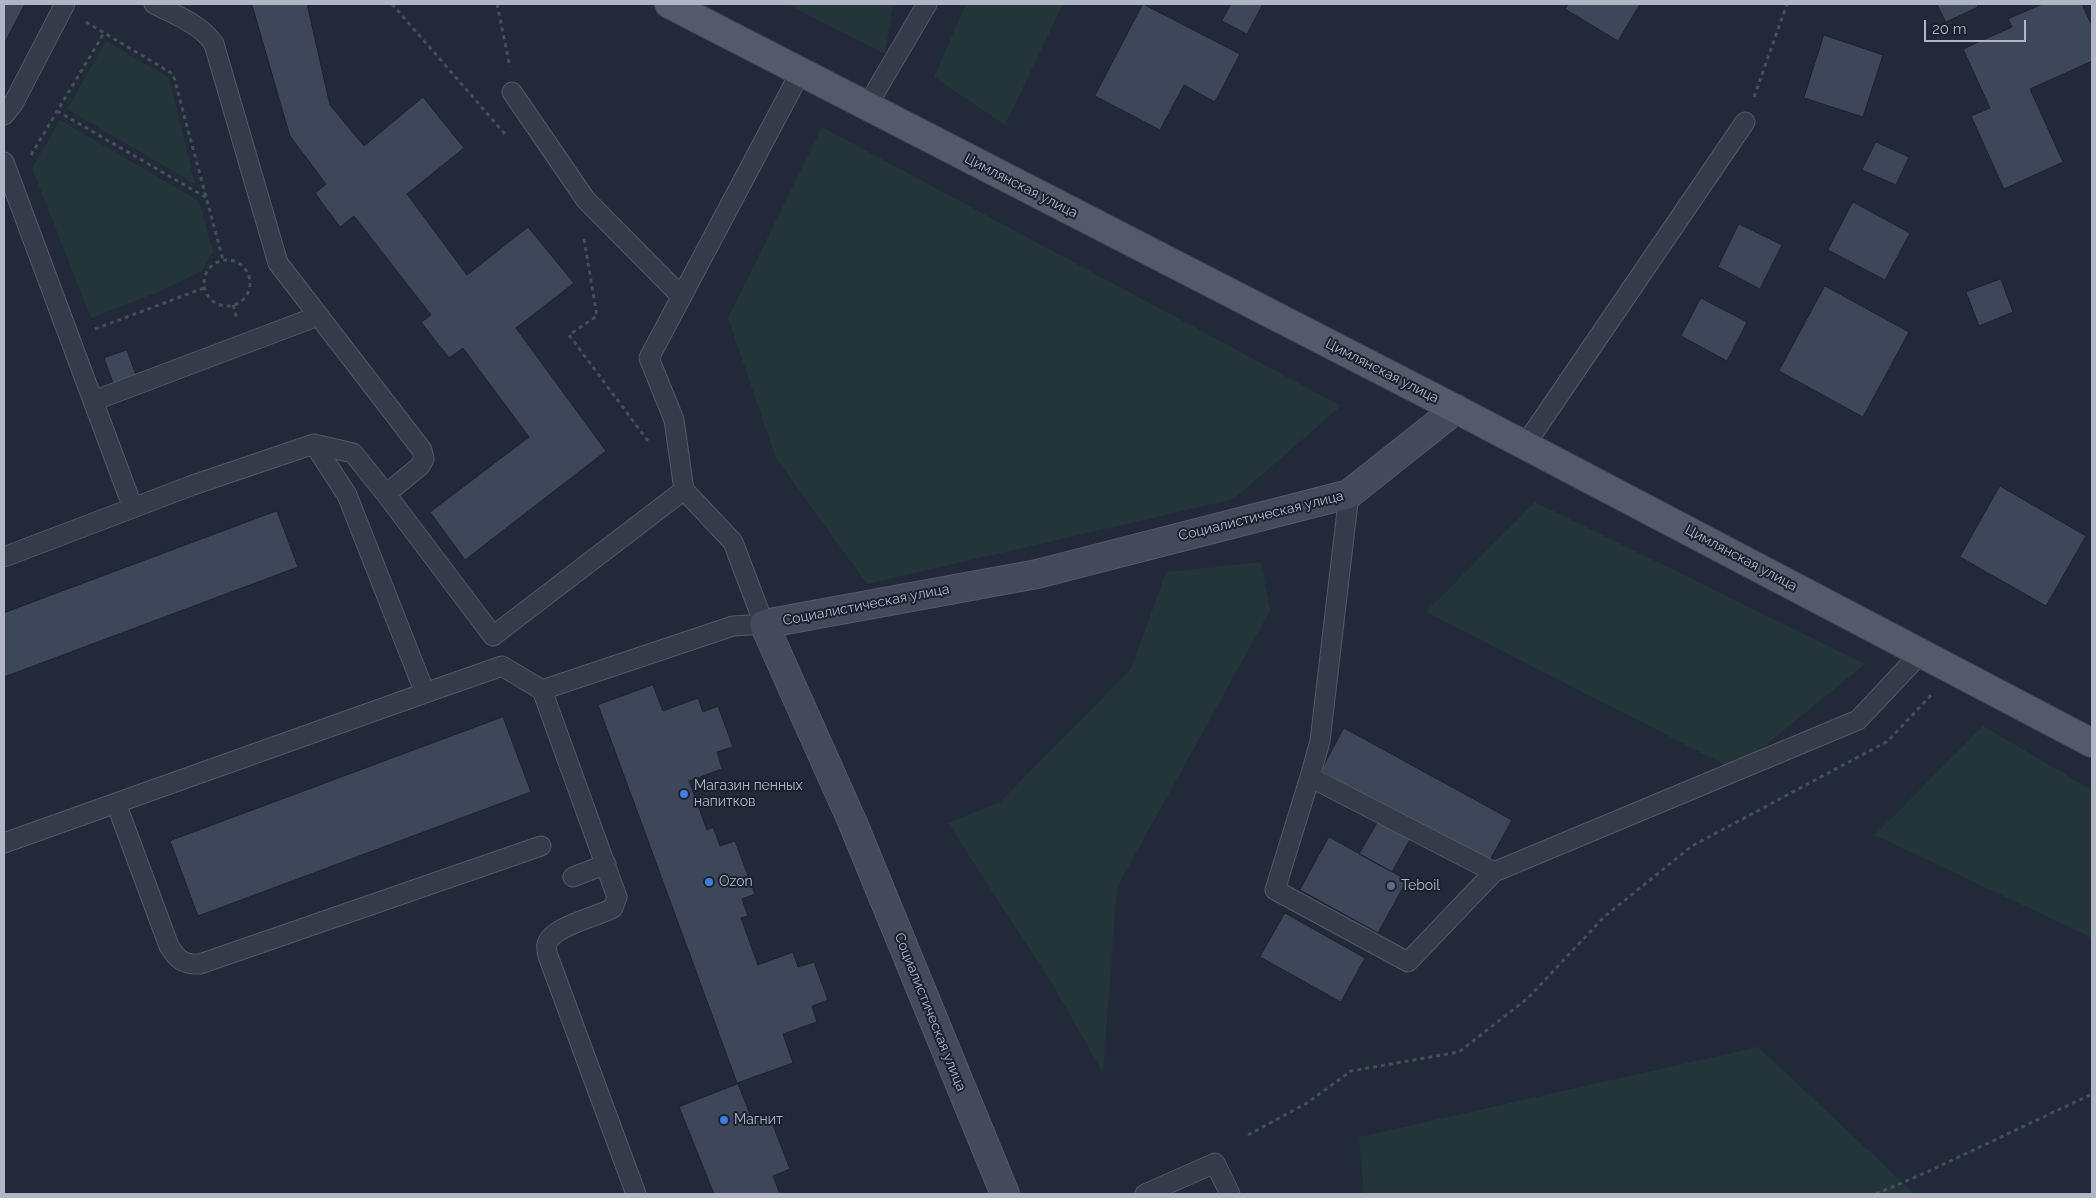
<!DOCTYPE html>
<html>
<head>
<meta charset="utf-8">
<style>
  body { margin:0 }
  #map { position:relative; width:2096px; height:1198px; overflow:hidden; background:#222939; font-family:Raleway,sans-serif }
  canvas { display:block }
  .frame { position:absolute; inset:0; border:5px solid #b0b6c5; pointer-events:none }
  .scale { position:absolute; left:1924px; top:20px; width:102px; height:22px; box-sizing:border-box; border:2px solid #b0b6c5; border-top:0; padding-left:6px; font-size:15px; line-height:18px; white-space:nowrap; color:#b0b6c5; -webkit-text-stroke:4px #1b212e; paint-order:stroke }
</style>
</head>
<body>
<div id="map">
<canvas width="2096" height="1198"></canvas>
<div class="frame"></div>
<div class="scale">20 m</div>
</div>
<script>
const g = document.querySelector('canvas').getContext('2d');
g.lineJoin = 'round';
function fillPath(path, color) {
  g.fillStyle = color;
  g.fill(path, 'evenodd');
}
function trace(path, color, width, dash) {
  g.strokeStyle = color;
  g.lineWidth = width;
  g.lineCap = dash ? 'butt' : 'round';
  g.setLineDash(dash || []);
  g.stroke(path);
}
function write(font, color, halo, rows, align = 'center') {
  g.font = font + ' Raleway,sans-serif';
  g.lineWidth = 4;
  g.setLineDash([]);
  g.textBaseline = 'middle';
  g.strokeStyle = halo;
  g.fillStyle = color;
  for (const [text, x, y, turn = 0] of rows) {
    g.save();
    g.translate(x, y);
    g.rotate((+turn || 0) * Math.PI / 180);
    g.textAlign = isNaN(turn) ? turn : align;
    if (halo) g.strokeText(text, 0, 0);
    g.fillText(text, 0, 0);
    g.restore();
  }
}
const green = new Path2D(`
  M787,4H893L885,54Z
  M966,4H1063L1005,125L934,77Z
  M106,41L169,78L195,184L67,109Z
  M60,120L199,201L213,252L202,271L161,291L91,318L32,168Z
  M822,127L1341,406L1234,499L867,584L776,458L728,318Z
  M1535,502L1865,664L1735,770L1426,612Z
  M1261,562L1270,611L1117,887L1103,1073L1054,987L948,823L1000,802L1131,669L1166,572Z
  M1983,726L2092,790V938L1875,835Z
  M1758,1047L1915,1194H1364L1359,1137Z`);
const building = new Path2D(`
  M4,4H25L4,44Z
  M252,4H307L330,105L364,146L423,97L464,148L407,194L467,275L528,227L574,283L516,328L606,451L465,560L430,512L529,437L463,348L449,358L421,322L431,315L354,216L340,227L315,193L326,184L290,136Z
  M1143,4L1240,54L1215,102L1184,85L1160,130L1095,96Z
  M1231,4H1263L1247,34L1222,21Z
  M1569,4H1640L1618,41L1565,9Z
  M1937,4H1977L1978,7L1946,22Z
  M2043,4H2082L2092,26V61L2030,89L2063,162L2004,189L1971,116L1990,108L1963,49L2012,27L2008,19Z
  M1824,35L1883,55L1863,117L1804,98Z
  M1876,142L1909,157L1896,185L1862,170Z
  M1853,202L1910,233L1885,280L1828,250Z
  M1739,224L1782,245L1760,289L1718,267Z
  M2001,279L2013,312L1979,326L1966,292Z
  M1825,286L1909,332L1863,417L1779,371Z
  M1701,298L1747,322L1727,361L1681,336Z
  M127,350L136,375L113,383L104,358Z
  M2000,486L2086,536L2046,606L1960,557Z
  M277,511L298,567L4,677V613Z
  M653,685L663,711L698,698L703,712L718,706L733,747L717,752L722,769L689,781L707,830L713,827L720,846L735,841L755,894L742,899L748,916L741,918L758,965L793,952L798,967L814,962L828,1000L812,1006L817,1022L783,1034L793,1063L737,1083L598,705Z
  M503,717L531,792L198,916L170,841Z
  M1344,728L1512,820L1489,862L1419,823L1392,872L1359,854L1386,807L1321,771Z
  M1329,837L1407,880L1378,933L1300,890Z
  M1285,913L1365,958L1341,1002L1260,957Z
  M738,1084L753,1122L769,1115L790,1169L773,1176L780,1194H714L679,1107Z`);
const path = new Path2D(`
  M392,4L505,134
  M497,4L510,67
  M86,22L173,74L223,260
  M1754,97L1787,4
  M57,111L207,198
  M31,155L104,33
  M584,239L597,316L569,335L648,441
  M204 283a23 23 0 1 1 46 0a23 23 0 1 1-46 0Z
  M233,305L237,319
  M95,329L204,288
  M1248,1135L1307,1103L1351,1071L1459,1052L1528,998L1604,917L1692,846L1888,741L1932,694
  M1876,1194L1927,1172L2092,1094`);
const lane = new Path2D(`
  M154,4C175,15 201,24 214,44L278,263L422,450L424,459L420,466L386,494L493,636L684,490L674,420L649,358L800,73
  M512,92L586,200L681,296
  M867,106L927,4
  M4,115L13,104L65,4
  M4,162L133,508
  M93,401L318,316
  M314,444L353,453L386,494
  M1525,445L1745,122
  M1349,494L1320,741L1310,777L1494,872L1858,720L1921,653
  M4,557L193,485L314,444L347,495L425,693L502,666L542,690L733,626L764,624L733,542L684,490
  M542,690L617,897L613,908C597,917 552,926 547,944C546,948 547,952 548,956L636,1194
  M1310,777L1275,890L1408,962L1494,872
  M116,803L169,946C177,959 183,965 200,964L541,846
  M4,843L425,693
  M573,877L606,864
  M1145,1194L1215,1163L1230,1194`);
const secondary = new Path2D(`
  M1005,1194L852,821L764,624L1037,574L1349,494L1456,409`);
const primary = new Path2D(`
  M669,4L1456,409L2092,743`);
const markers = [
  [684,794,5,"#3f7fe0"],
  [709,882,5,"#3f7fe0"],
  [1391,886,5,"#5c6f8a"],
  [724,1120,5,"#3f7fe0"]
];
const streetNames = [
  ["Цимлянская улица",1021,186,27],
  ["Цимлянская улица",1382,371,27],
  ["Социалистическая улица",1261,516,-14],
  ["Цимлянская улица",1741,558,28],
  ["Социалистическая улица",866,605,-11],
  ["Социалистическая улица",930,1012,68]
];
const poiNames = [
  ["Магазин пенных",694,786],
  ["напитков",694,802],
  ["Ozon",719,882],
  ["Teboil",1401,886],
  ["Магнит",734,1120]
];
fillPath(green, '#24353a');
fillPath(building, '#3e4759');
trace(building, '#1d2330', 1);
trace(lane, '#535967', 21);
trace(secondary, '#535967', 30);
trace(primary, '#3f4452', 30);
trace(path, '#415257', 3, [4, 4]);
trace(lane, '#353b49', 19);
trace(secondary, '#434a5c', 28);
trace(primary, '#535a69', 28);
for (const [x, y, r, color] of markers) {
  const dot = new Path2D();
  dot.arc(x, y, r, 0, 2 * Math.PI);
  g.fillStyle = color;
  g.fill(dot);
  trace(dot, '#1b212e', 2);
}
write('14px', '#b0b6c5', '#1b212e', streetNames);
write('14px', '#b0b6c5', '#1b212e', poiNames, 'left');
</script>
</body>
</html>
